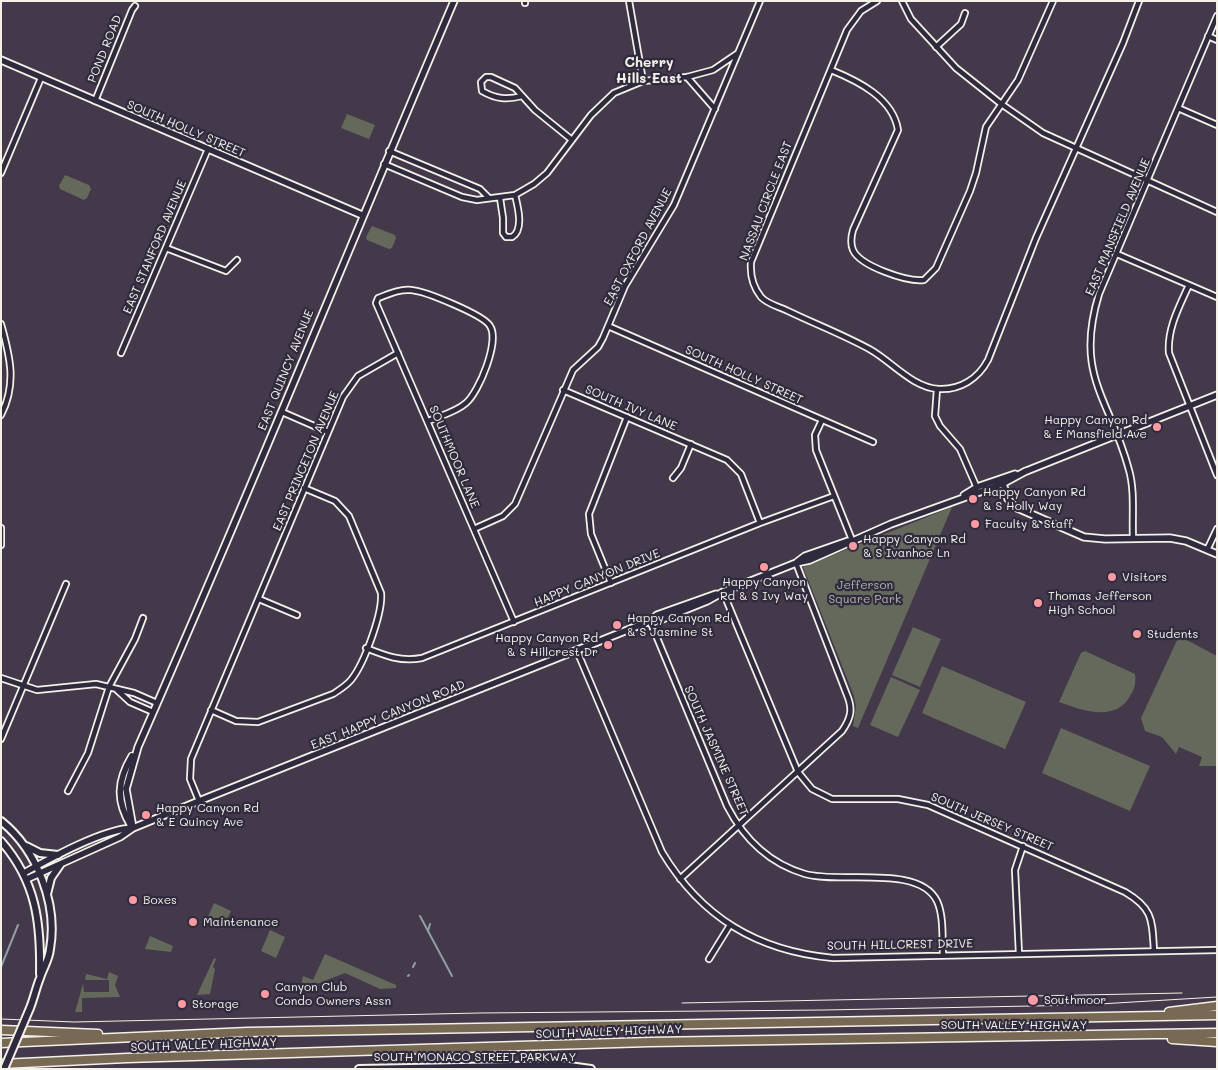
<!DOCTYPE html>
<html>
<head>
<meta charset="utf-8">
<style>
  body { margin:0 }
  #map { position:relative; width:1218px; height:1070px; overflow:hidden; background:#44394a; font-family:Mali,sans-serif }
  canvas { display:block }
  .frame { position:absolute; inset:0; border:2px solid #f4f1e8; pointer-events:none }
</style>
</head>
<body>
<div id="map">
<canvas width="1218" height="1070"></canvas>
<div class="frame"></div>
</div>
<script>
const g = document.querySelector('canvas').getContext('2d');
g.lineJoin = 'round';
function fillPath(path, color) {
  g.fillStyle = color;
  g.fill(path, 'evenodd');
}
function trace(path, color, width, dash) {
  g.strokeStyle = color;
  g.lineWidth = width;
  g.lineCap = dash ? 'butt' : 'round';
  g.setLineDash(dash || []);
  g.stroke(path);
}
function write(font, color, halo, rows, align = 'center') {
  g.font = font + ' Mali,sans-serif';
  g.lineWidth = 4.5;
  g.setLineDash([]);
  g.textBaseline = 'middle';
  g.strokeStyle = halo;
  g.fillStyle = color;
  for (const [text, x, y, turn = 0] of rows) {
    g.save();
    g.translate(x, y);
    g.rotate((+turn || 0) * Math.PI / 180);
    g.textAlign = isNaN(turn) ? turn : align;
    if (halo) g.strokeText(text, 0, 0);
    g.fillText(text, 0, 0);
    g.restore();
  }
}
const green = new Path2D(`
  M347,114L375,125L369,139L341,128Z
  M65,175L89,185L91,189L87,198L84,200L60,189L59,186Z
  M372,226L395,235L396,238L392,248L389,249L367,240L366,237Z
  M952,507L858,728L853,726L856,707L854,696L803,567Z
  M913,627L941,639L920,687L892,675Z
  M1179,636L1217,656V766H1199L1202,757L1179,747L1176,754L1162,737L1145,731L1141,718Z
  M1085,651L1135,674C1136,682 1135,689 1130,696C1116,722 1083,711 1059,702L1081,653Z
  M942,666L1026,702L1005,749L922,713Z
  M891,677L920,690L898,737L870,725Z
  M1061,728L1150,766L1130,811L1042,773Z
  M214,903L231,911L223,929L206,921Z
  M270,930L285,937L276,958L261,951Z
  M150,936L173,946L171,952L145,949Z
  M325,954L396,985V988L380,989L345,973L309,987L301,986L303,976L313,980Z
  M214,958L216,959L213,967L215,969L210,994L197,995Z
  M109,972L118,976L115,985L120,997L82,998V1012H75L83,984L84,992H109V980H85L86,974L107,979Z`);
const stream = new Path2D(`
  M420,916L452,976
  M428,931L430,924
  M1,967L18,925
  M413,967L415,963
  M408,976L409,975`);
const minor = new Path2D(`
  M525,1V3
  M629,1L643,81
  M877,1L861,11L847,30L751,262C750,274 753,287 761,297C767,304 780,307 788,311C815,324 844,335 871,350C892,362 913,388 939,389C960,390 978,379 988,360L1036,238L1123,43L1139,1
  M902,1L911,19L956,68L1000,103L1043,133L1217,212
  M1208,36L1217,40
  M936,47L961,24L965,13
  M831,70C858,81 893,98 898,130L853,230C851,237 850,243 853,250C860,266 907,282 924,280L936,268L970,191L976,173L986,127L1018,80L1053,1
  M687,77L715,109
  M522,96C507,100 496,99 482,91L481,82L486,77H491L515,88L535,110L572,140
  M95,101L132,10L135,6
  M1178,108L1217,125
  M389,151L480,189L488,197
  M384,164L462,197L477,200L515,195L534,184L547,173L591,115L614,93L643,81L687,77L713,70L738,53
  M1,173L41,78
  M500,198L503,218V233L506,237H512C524,230 518,207 515,195
  M166,248L226,271L237,260
  M1117,254L1217,297
  M1189,285C1179,307 1167,329 1169,353L1217,475
  M1,324C10,356 17,384 1,415
  M608,326L873,442
  M121,353L208,149
  M937,389L935,416L940,426L960,449L977,488
  M563,390L727,460L741,474L760,523
  M282,412L328,432
  M822,420L815,435L816,450L852,540
  M428,421C440,416 456,412 466,403C479,392 500,341 490,326C484,315 425,291 411,290C399,289 389,294 378,298L376,303L514,622
  M673,478L681,468L691,444
  M1,528V545
  M474,529L503,516L515,504L573,370L598,347L603,338L625,286L674,205L760,1
  M1133,538C1132,516 1135,491 1129,470C1110,398 1074,376 1099,294L1217,16
  M1207,550L1217,529
  M611,583L591,534L589,514L627,417
  M723,592L798,772L812,789L832,799H898L928,805L1125,892C1154,909 1152,921 1154,951
  M259,599L297,615
  M650,621L727,806C744,839 768,863 805,874C839,884 919,864 937,901C944,916 942,938 943,954
  M366,648C386,656 401,662 422,658L760,523L834,496
  M577,651L662,852C701,917 757,951 833,958L1217,950
  M1,678L37,690L96,684L134,693L157,703
  M117,690L130,702L153,712
  M211,710L236,721L258,722L333,694C339,690 346,686 351,680C364,664 383,613 381,593L349,516L335,501L304,488
  M1,739L66,584
  M68,791L88,753L109,687L135,639L143,618
  M199,801L190,779L191,759L343,397L358,376L398,353
  M680,879L842,731C851,718 853,709 847,695L796,563
  M1019,954L1015,870L1023,846
  M709,959L730,925`);
const tertiary = new Path2D(`
  M1,60L362,215
  M1024,472L1217,395
  M1002,481L1008,499L1015,507L1084,537L1105,539L1170,538L1186,541L1217,554
  M964,495L977,487L1015,474
  M797,562L805,556L848,541
  M651,621L657,615L716,594
  M131,826C116,801 117,781 132,756
  M133,828L126,789L138,747C247,500 348,250 454,1
  M24,873C51,858 103,829 133,828
  M27,879L120,837L133,828L199,801L650,621L660,620L707,601L723,592L796,563L810,560L891,524L1002,484L1026,471`);
const secondary = new Path2D(`
  M1,821C37,850 58,904 50,949C49,960 43,968 40,978C36,988 34,998 30,1008
  M1,841C36,881 41,922 40,974
  M26,846L40,853L58,855
  M47,894L51,878L60,865
  M359,1069L562,1065L591,1069`);
const motorway = new Path2D(`
  M1169,1012L1217,1006
  M1,1030L98,1034
  M1172,1039L1217,1042
  M1,1043L248,1032L1217,1015
  M1,1064L127,1058L649,1042L1217,1033`);
const tram = new Path2D(`
  M682,1003L1182,993
  M1,1019L74,1022L479,1013L824,1010L1083,1005L1217,997`);
const secondaryBridge = new Path2D(`
  M4,1069L30,1008`);
const markers = [
  [1157,427,5,"#ff9aa2"],
  [973,499,5,"#ff9aa2"],
  [975,524,5,"#ff9aa2"],
  [853,546,5,"#ff9aa2"],
  [764,567,5,"#ff9aa2"],
  [1112,577,5,"#ff9aa2"],
  [1038,603,5,"#ff9aa2"],
  [617,625,5,"#ff9aa2"],
  [1137,634,5,"#ff9aa2"],
  [608,645,5,"#ff9aa2"],
  [146,815,5,"#ff9aa2"],
  [133,900,5,"#ff9aa2"],
  [193,922,5,"#ff9aa2"],
  [265,994,5,"#ff9aa2"],
  [1033,1000,6,"#ff9aa2"],
  [182,1004,5,"#ff9aa2"]
];
const streetNames = [
  ["POND ROAD",105,49,-68],
  ["SOUTH HOLLY STREET",186,129,23],
  ["NASSAU CIRCLE EAST",766,201,-69],
  ["EAST MANSFIELD AVENUE",1118,227,-67],
  ["EAST STANFORD AVENUE",155,247,-67],
  ["EAST OXFORD AVENUE",638,247,-62],
  ["EAST QUINCY AVENUE",286,370,-68],
  ["SOUTH HOLLY STREET",744,375,24],
  ["SOUTH IVY LANE",631,408,23],
  ["SOUTHMOOR LANE",454,457,67],
  ["EAST PRINCETON AVENUE",306,461,-67],
  ["HAPPY CANYON DRIVE",597,578,-22],
  ["EAST HAPPY CANYON ROAD",388,715,-22],
  ["SOUTH JASMINE STREET",716,751,66],
  ["SOUTH JERSEY STREET",992,822,23],
  ["SOUTH HILLCREST DRIVE",900,945,-1],
  ["SOUTH VALLEY HIGHWAY",1014,1025],
  ["SOUTH VALLEY HIGHWAY",609,1032,-2],
  ["SOUTH VALLEY HIGHWAY",204,1045,-2],
  ["SOUTH MONACO STREET PARKWAY",475,1057]
];
const poiNames = [
  ["Happy Canyon Rd",1147,420,"right"],
  ["& E Mansfield Ave",1147,434,"right"],
  ["Happy Canyon Rd",983,492],
  ["& S Holly Way",983,506],
  ["Faculty & Staff",985,524],
  ["Happy Canyon Rd",863,539],
  ["& S Ivanhoe Ln",863,553],
  ["Visitors",1122,577],
  ["Happy Canyon",764,582,"center"],
  ["Rd & S Ivy Way",764,596,"center"],
  ["Thomas Jefferson",1048,596],
  ["High School",1048,610],
  ["Happy Canyon Rd",627,618],
  ["& S Jasmine St",627,632],
  ["Students",1147,634],
  ["Happy Canyon Rd",598,638,"right"],
  ["& S Hillcrest Dr",598,652,"right"],
  ["Happy Canyon Rd",156,808],
  ["& E Quincy Ave",156,822],
  ["Boxes",143,900],
  ["Maintenance",203,922],
  ["Canyon Club",275,987],
  ["Condo Owners Assn",275,1001],
  ["Southmoor",1044,1000],
  ["Storage",192,1004]
];
const parkNames = [
  ["Jefferson",865,585],
  ["Square Park",865,599]
];
const neighbourhoodNames = [
  ["Cherry",649,63],
  ["Hills East",649,79]
];
fillPath(green, '#64695c');
trace(stream, '#909da4', 2);
trace(minor, '#f4f1e8', 8);
trace(tertiary, '#f4f1e8', 9);
trace(secondary, '#f4f1e8', 10);
trace(motorway, '#f4f1e8', 11);
trace(minor, '#2f2a3d', 4.5);
trace(tertiary, '#2f2a3d', 5.5);
trace(secondary, '#2f2a3d', 6);
trace(motorway, '#776954', 8);
trace(tram, '#f4f1e8', 1);
trace(secondaryBridge, '#f4f1e8', 10, []);
trace(secondaryBridge, '#2f2a3d', 6);
for (const [x, y, r, color] of markers) {
  const dot = new Path2D();
  dot.arc(x, y, r, 0, 2 * Math.PI);
  g.fillStyle = color;
  g.fill(dot);
  trace(dot, '#2f2a3d', 2);
}
write('12px', '#f4f1e8', '#2f2a3d', streetNames);
write('12px', '#f4f1e8', '#2f2a3d', poiNames, 'left');
write('12px', '#b3b4a9', '#2f2a3d', parkNames);
write('bold 14px', '#f4f1e8', '#2f2a3d', neighbourhoodNames);
</script>
</body>
</html>
